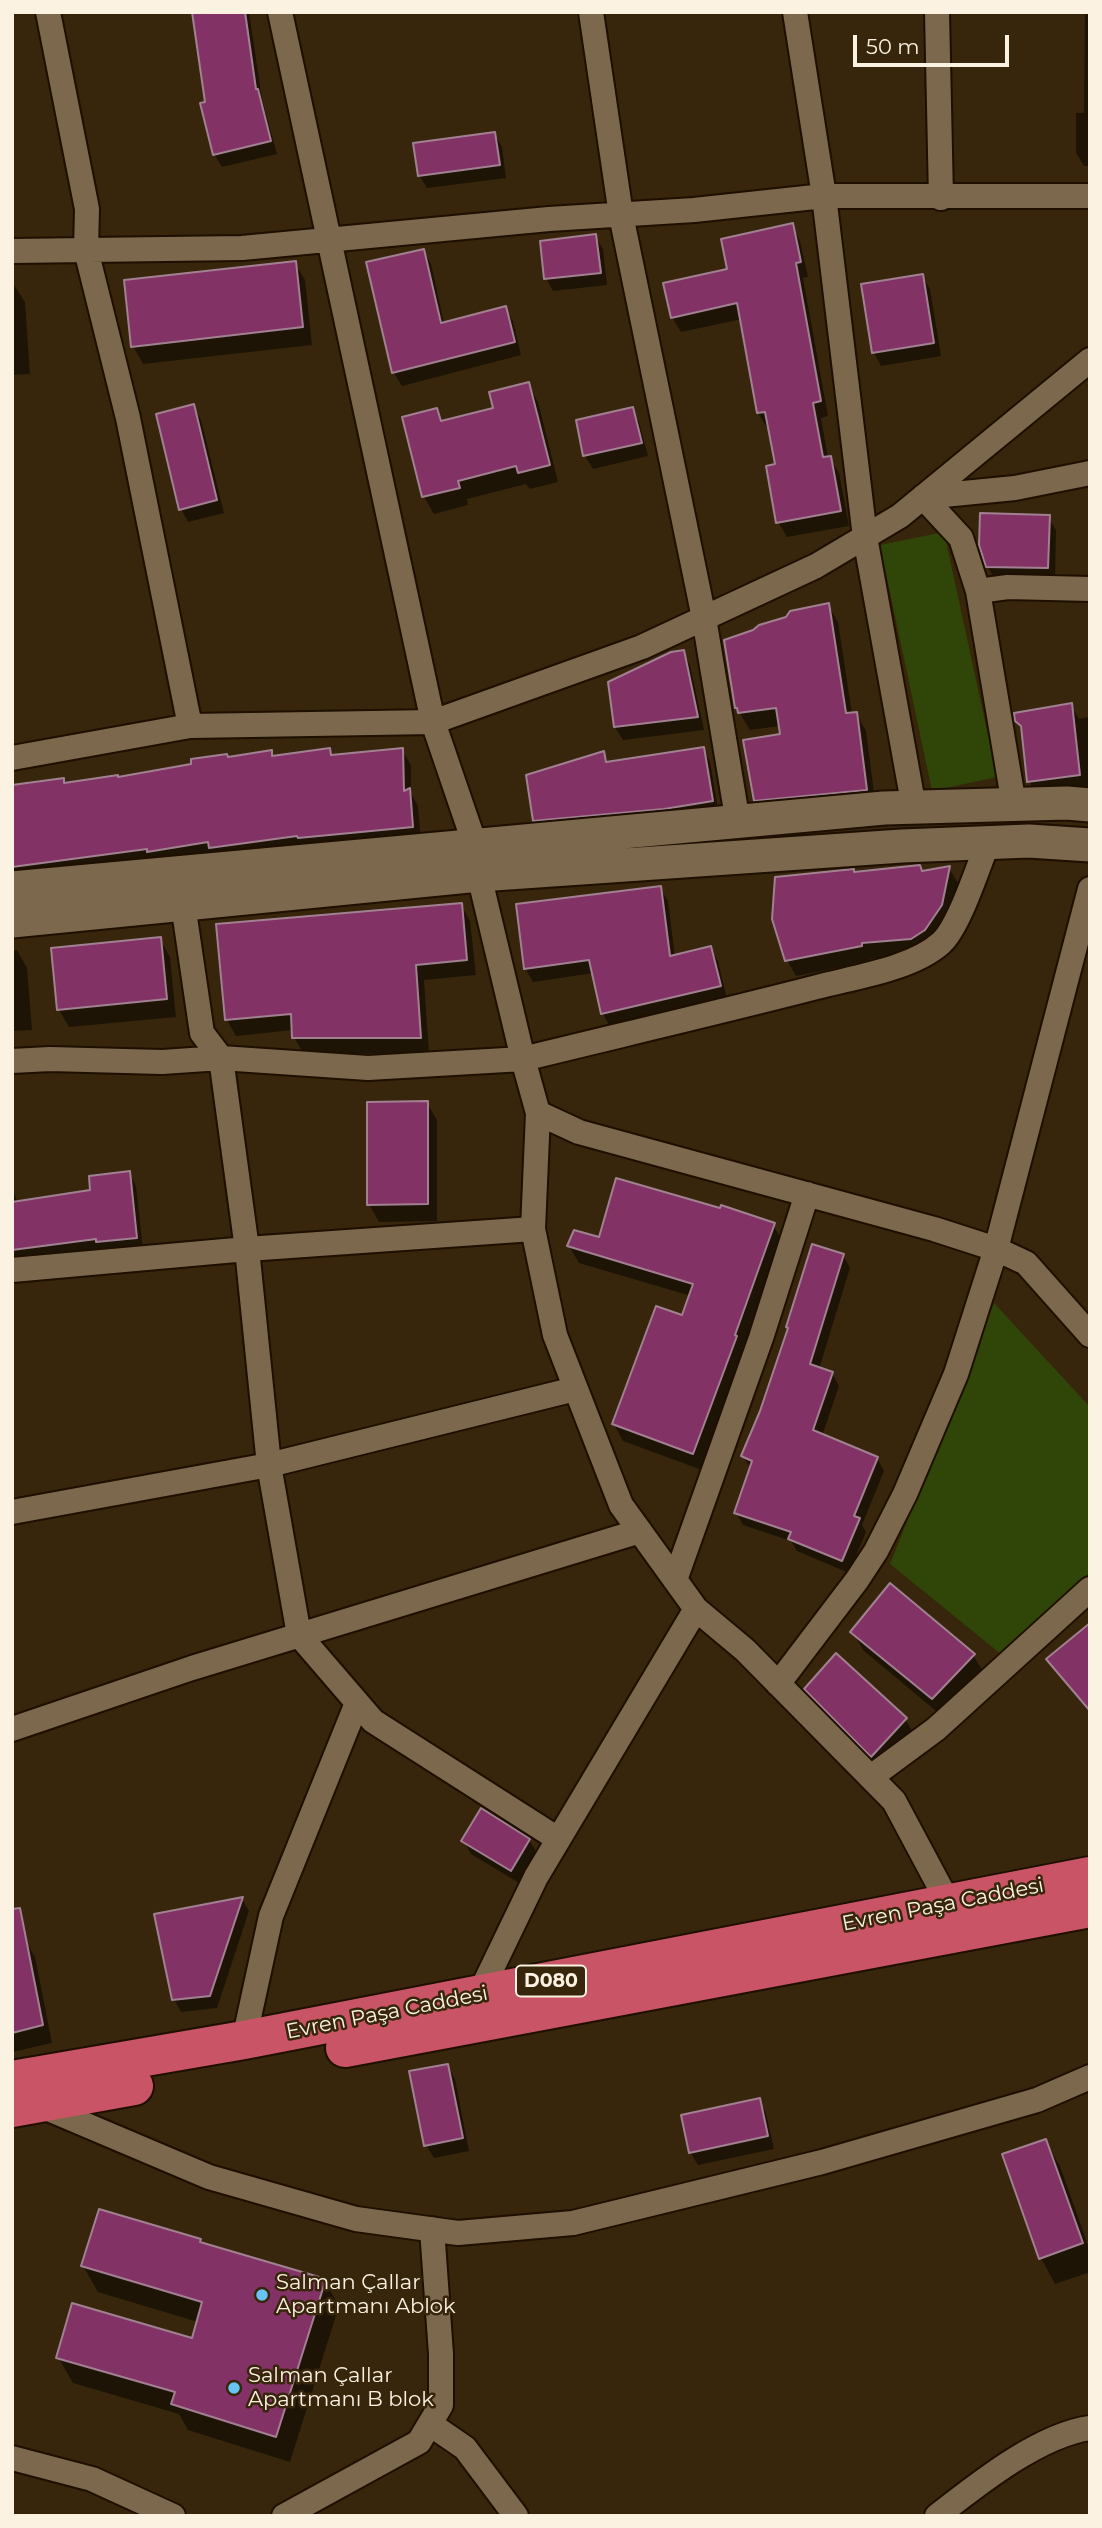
<!DOCTYPE html>
<html>
<head>
<meta charset="utf-8">
<style>
  body { margin:0 }
  #map { position:relative; width:1102px; height:2528px; overflow:hidden; background:#37260b; font-family:Montserrat,sans-serif }
  canvas { display:block }
  .frame { position:absolute; inset:0; border:14px solid #fcf2e2; pointer-events:none }
  .scale { position:absolute; left:853px; top:35px; width:156px; height:32px; box-sizing:border-box; border:4px solid #fcf2e2; border-top:0; padding-left:9px; font-size:21px; line-height:24px; white-space:nowrap; color:#fcf2e2; -webkit-text-stroke:5px #37260b; paint-order:stroke }
</style>
</head>
<body>
<div id="map">
<canvas width="1102" height="2528"></canvas>
<div class="frame"></div>
<div class="scale">50 m</div>
</div>
<script>
const g = document.querySelector('canvas').getContext('2d');
g.lineJoin = 'round';
function fillPath(path, color) {
  g.fillStyle = color;
  g.fill(path, 'evenodd');
}
function trace(path, color, width, dash) {
  g.strokeStyle = color;
  g.lineWidth = width;
  g.lineCap = dash ? 'butt' : 'round';
  g.setLineDash(dash || []);
  g.stroke(path);
}
function write(font, color, halo, rows, align = 'center') {
  g.font = font + ' Montserrat,sans-serif';
  g.lineWidth = 5;
  g.setLineDash([]);
  g.textBaseline = 'middle';
  g.strokeStyle = halo;
  g.fillStyle = color;
  for (const [text, x, y, turn = 0] of rows) {
    g.save();
    g.translate(x, y);
    g.rotate((+turn || 0) * Math.PI / 180);
    g.textAlign = isNaN(turn) ? turn : align;
    if (halo) g.strokeText(text, 0, 0);
    g.fillText(text, 0, 0);
    g.restore();
  }
}
const green = new Path2D(`
  M944,532L997,777L932,791L880,545Z
  M994,1303L1090,1407V1572L1007,1659L890,1564Z`);
const shadow = new Path2D(`
  M194,12H249L262,99L277,154L222,167L214,154Z
  M1085,12H1090V166H1084L1076,153V113H1084Z
  M494,133L502,147L506,178L427,188L419,175Z
  M792,225L800,241L808,277L803,278L828,416L821,418L828,458H830L839,473L849,526L787,537L778,522L777,466L770,427L767,428L758,413L742,319L681,332L672,317L729,270Z
  M595,236L603,249L607,285L553,291L546,278Z
  M424,251L431,264L444,323L505,308L513,321L521,355L402,386L394,373L368,263Z
  M295,263L305,280L312,345L143,364L133,346Z
  M922,276L930,289L941,356L881,366L874,353L863,285Z
  M12,285H14L25,302L30,374L12,375Z
  M528,384L538,402L558,482L530,489L526,484L467,499L468,505L434,514L424,497L436,410L444,422L495,409Z
  M194,407L201,420L224,513L188,522L181,509Z
  M632,409L639,422L648,456L593,469L585,456L578,421Z
  M1048,517L1056,530L1055,581L995,579L987,566Z
  M828,605L838,622L852,714L856,713L866,731L876,808L766,818L756,800L782,736L780,726L750,730L736,707Z
  M683,652L690,665L704,730L623,740L615,727Z
  M1071,705L1079,719L1090,717V790L1038,797L1029,781L1024,733L1017,721Z
  M703,748L710,762L719,814L542,833L535,820L603,753L609,764Z
  M330,750L334,757L402,750L411,765V793L418,806L421,842L12,882V804L63,780L65,785L118,779L271,752L274,757Z
  M949,868L958,883L950,922L921,954L870,959V961L796,976L787,960L855,874L923,873Z
  M660,888L668,901L675,957L710,948L718,961L727,999L610,1027L603,1014L594,973L533,982L525,968Z
  M461,905L470,921L476,975L424,980L429,1054L303,1053L294,1037L293,1030L236,1036L227,1020Z
  M160,939L170,957L176,1017L69,1027L59,1010Z
  M17,950L27,968L32,1030L12,1031V951Z
  M427,1103L437,1120V1221L379,1222L369,1204Z
  M129,1173L136,1186L143,1250L12,1264V1188L18,1203L92,1191Z
  M773,1225L783,1242L702,1470L623,1441L614,1424L683,1318L691,1296L579,1263L569,1246Z
  M843,1255L850,1268L819,1369L832,1373L839,1386L822,1436L877,1458L884,1471L862,1525L866,1532L849,1573L797,1551L791,1541L743,1525L736,1512L751,1469L743,1456Z
  M1090,1625V1713L1056,1672L1049,1659Z
  M853,1632L973,1655L984,1673L942,1716L863,1650Z
  M806,1689L905,1719L913,1732L879,1769L814,1702Z
  M529,1840L537,1853L519,1883L471,1854L464,1841Z
  M242,1899L249,1911L217,2008L181,2012L174,1999Z
  M25,1940L35,1957L52,2043L12,2052V1941Z
  M447,2065L455,2079L469,2151L434,2158L426,2145Z
  M759,2100L766,2113L774,2149L698,2165L690,2152Z
  M1045,2141L1060,2166L1090,2251V2272L1055,2284L1041,2258Z
  M200,2241L202,2244L324,2280L339,2306L290,2462L188,2430L179,2414L73,2383L58,2357L193,2340L198,2322L98,2292L83,2266Z`);
const building = new Path2D(`
  M192,12H245L256,89H258L271,141L213,155L200,103L205,102Z
  M495,132L500,165L418,176L413,143Z
  M793,223L801,262L796,263L821,401L813,403L823,457L831,456L841,511L776,523L766,466L775,464L765,412L757,413L737,303L671,318L663,283L727,269L721,239Z
  M596,234L601,273L544,279L540,241Z
  M424,249L441,323L506,306L515,342L392,373L366,262Z
  M296,261L303,327L131,347L124,280Z
  M923,274L934,343L872,353L861,284Z
  M529,382L550,465L518,473L516,466L458,481L460,488L422,497L402,417L437,408L441,421L493,408L489,392Z
  M194,404L217,500L179,510L156,414Z
  M633,407L642,443L583,456L576,420Z
  M980,513L1050,515L1048,568L986,567L979,545Z
  M829,603L846,713L857,712L867,790L754,801L743,740L780,734L776,708L738,713L737,708H735L724,640L753,630L759,625L786,617L790,611Z
  M684,650L698,717L614,727L608,682L671,652Z
  M1072,703L1080,775L1027,782L1021,726L1015,721L1014,713Z
  M704,747L713,801L664,809L533,821L526,775L604,751L606,762Z
  M330,748L331,755L403,748L404,791L410,788L413,827L298,838L297,836L209,848L208,842L147,852V849L12,867V785L64,778V783L118,775V777L191,764V759L227,754L228,757L272,750V756Z
  M920,865L922,871L950,866L942,905L925,930L911,939L862,943V946L785,961L772,919L775,877L854,869V872Z
  M661,886L670,956L711,946L721,986L601,1014L589,960L524,969L516,904Z
  M462,903L467,960L416,965L421,1038H292L291,1014L225,1020L216,924Z
  M161,937L167,999L57,1010L51,948Z
  M428,1101V1204L367,1205V1102Z
  M130,1171L137,1238L96,1242V1239L12,1250V1202L90,1190L89,1176Z
  M616,1178L720,1208L721,1205L775,1223L735,1335L737,1336L693,1454L612,1424L656,1306L682,1315L693,1284L567,1246L574,1230L599,1237Z
  M812,1244L844,1254L810,1364L833,1372L813,1430L878,1457L854,1516L860,1518L842,1561L788,1539L791,1532L734,1513L752,1461L741,1456L760,1411L788,1328L786,1327Z
  M890,1583L975,1654L932,1699L850,1632Z
  M1090,1623V1711L1046,1659Z
  M836,1653L907,1718L871,1757L804,1689Z
  M481,1808L530,1839L511,1871L461,1841Z
  M243,1897L210,1996L172,2000L154,1914Z
  M20,1908L43,2025L12,2033V1909Z
  M448,2064L463,2138L424,2146L409,2071Z
  M760,2098L768,2136L689,2153L681,2115Z
  M1046,2139L1083,2243L1039,2259L1002,2154Z
  M99,2209L201,2239L200,2242L326,2279L276,2437L171,2404L175,2392L56,2358L72,2303L192,2338L202,2302L81,2266Z`);
const street = new Path2D(`
  M48,12L87,209L86,250L128,418L190,726
  M280,12L433,722L475,845L479,875L523,1059C621,1035 720,1012 817,987C855,977 912,969 941,943C959,927 978,867 988,842
  M591,12L621,215L704,618L738,823
  M795,12L824,196L865,537L914,808
  M937,12L941,198
  M12,251L242,248L549,219L694,210L824,196H1090
  M923,497L961,538L978,591L1014,805
  M923,497L1015,488L1090,473
  M978,591L1008,587L1090,589
  M12,758L190,726L433,722L642,647L816,566L900,516L1090,360
  M183,904L202,1033L221,1058L247,1249L269,1465L299,1635L373,1721L558,1839
  M12,1061L50,1059L162,1062L221,1058L368,1068L523,1059L538,1113L579,1132L934,1229L996,1249L1026,1263L1090,1335
  M538,1113L533,1229L555,1335L621,1505L696,1609L745,1650L894,1801L949,1904
  M12,1270L247,1249L533,1229
  M12,1512L269,1465L575,1389
  M675,1580L761,1338L807,1194
  M778,1684L857,1580L876,1551L905,1494L956,1374L996,1249L1090,889
  M12,1729L192,1668L640,1531
  M871,1777L936,1729L1090,1589
  M479,1995L536,1877L696,1609
  M244,2040L271,1916L357,1703
  M39,2105L209,2177L356,2219L458,2233L573,2223L822,2162L1037,2100L1090,2077
  M430,2424L465,2448L516,2516
  M12,2458L92,2479L173,2516
  M284,2516L419,2442L441,2405V2354L432,2229
  M937,2516C978,2484 1039,2435 1090,2428`);
const secondary = new Path2D(`
  M12,888L884,808L1067,803L1090,805
  M12,921L479,875L596,867L902,846L1029,841L1090,845`);
const highway = new Path2D(`
  M345,2048L1090,1908
  M12,2080L244,2040L1090,1876
  M12,2108L134,2086`);
const markers = [
  [262,2295,7,"#68c4f0"],
  [234,2388,7,"#68c4f0"]
];
const shields = [
  [551,1981,70]
];
const shieldNames = [
  ["D080",551,1981]
];
const streetNames = [
  ["Evren Paşa Caddesi",943,1905,-11],
  ["Evren Paşa Caddesi",387,2013,-11]
];
const poiNames = [
  ["Salman Çallar",276,2283],
  ["Apartmanı Ablok",276,2307],
  ["Salman Çallar",248,2376],
  ["Apartmanı B blok",248,2400]
];
fillPath(green, '#304508');
fillPath(shadow, '#0007');
fillPath(building, '#833265');
trace(building, '#a18092', 2);
trace(street, '#1e0f00', 28);
trace(secondary, '#1e0f00', 37);
trace(highway, '#1e0f00', 42);
trace(street, '#7c694d', 24);
trace(secondary, '#7c694d', 33);
trace(highway, '#c95465', 38);
for (const [x, y, r, color] of markers) {
  const dot = new Path2D();
  dot.arc(x, y, r, 0, 2 * Math.PI);
  g.fillStyle = color;
  g.fill(dot);
  trace(dot, '#37260b', 2.5);
}
for (const [x, y, w] of shields) {
  const box = new Path2D();
  box.roundRect(x - w / 2, y - 15.5, w, 31, 5);
  g.fillStyle = '#37260b';
  g.fill(box);
  trace(box, '#fcf2e2', 2);
}
write('bold 19px', '#fcf2e2', null, shieldNames);
write('21px', '#fcf2e2', '#37260b', streetNames);
write('21px', '#fcf2e2', '#37260b', poiNames, 'left');
</script>
</body>
</html>
